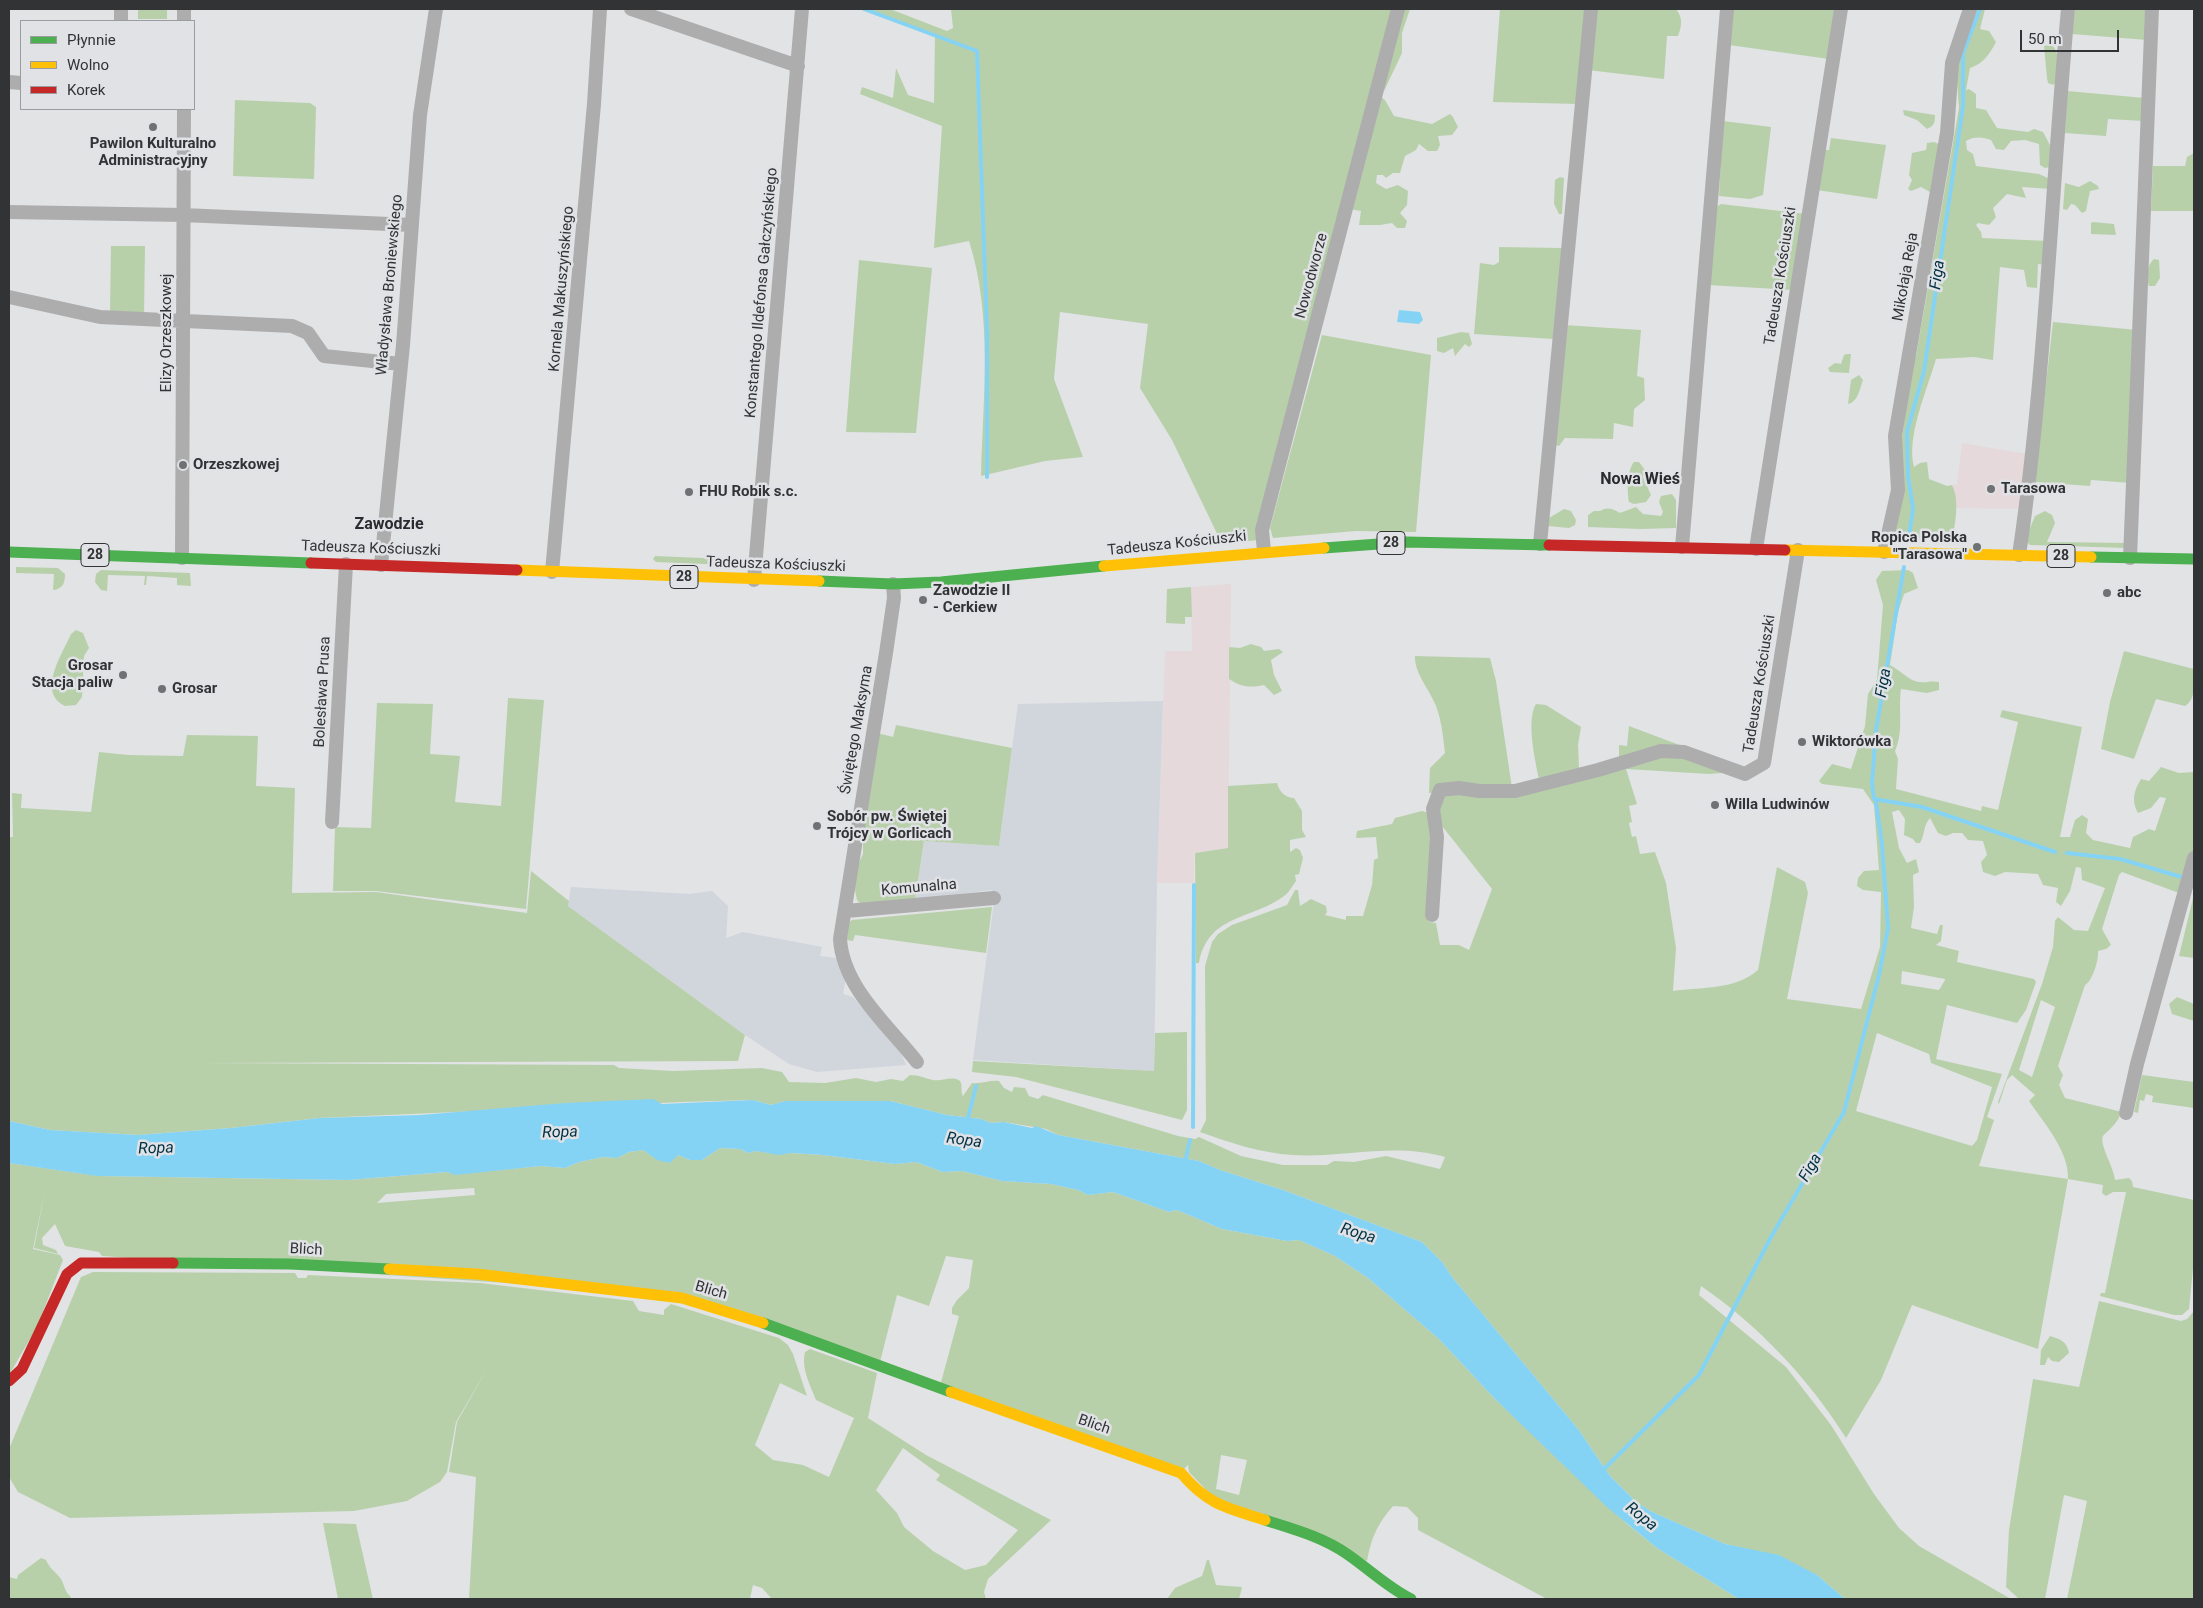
<!DOCTYPE html>
<html>
<head>
<meta charset="utf-8">
<style>
  body { margin:0 }
  #map { position:relative; width:2203px; height:1608px; overflow:hidden; background:#e1e3e5; font-family:Roboto,sans-serif }
  canvas { display:block }
  .frame { position:absolute; inset:0; border:10px solid #323335; pointer-events:none }
  .legend { position:absolute; left:20px; top:20px; width:175px; height:90px; box-sizing:border-box; background:#e0e2e6; border:1px solid #9a9c9f; margin:0; padding:6px 9px; list-style:none; font-size:15px; color:#323335 }
  .legend li { display:flex; align-items:center; gap:10px; height:25px }
  .legend b { width:25px; border:1px solid #9a9c9f }
  .scale { position:absolute; left:2020px; top:30px; width:99px; height:22px; box-sizing:border-box; border:2px solid #323335; border-top:0; padding-left:6px; font-size:15px; line-height:18px; white-space:nowrap; color:#323335; -webkit-text-stroke:4px #e0e2e6; paint-order:stroke }
</style>
</head>
<body>
<div id="map">
<canvas width="2203" height="1608"></canvas>
<div class="frame"></div>
<ul class="legend">
<li><b style="height:6px;background:#4caf50"></b>Płynnie</li>
<li><b style="height:6px;background:#ffc107"></b>Wolno</li>
<li><b style="height:6px;background:#c62828"></b>Korek</li>
</ul>
<div class="scale">50 m</div>
</div>
<script>
const g = document.querySelector('canvas').getContext('2d');
g.lineJoin = 'round';
function fillPath(path, color) {
  g.fillStyle = color;
  g.fill(path, 'evenodd');
}
function trace(path, color, width, dash) {
  g.strokeStyle = color;
  g.lineWidth = width;
  g.lineCap = dash ? 'butt' : 'round';
  g.setLineDash(dash || []);
  g.stroke(path);
}
function write(font, color, halo, rows, align = 'center') {
  g.font = font + ' Roboto,sans-serif';
  g.lineWidth = 5;
  g.setLineDash([]);
  g.textBaseline = 'middle';
  g.strokeStyle = halo;
  g.fillStyle = color;
  for (const [text, x, y, turn = 0] of rows) {
    g.save();
    g.translate(x, y);
    g.rotate((+turn || 0) * Math.PI / 180);
    g.textAlign = isNaN(turn) ? turn : align;
    if (halo) g.strokeText(text, 0, 0);
    g.fillText(text, 0, 0);
    g.restore();
  }
}
const commercial = new Path2D(`
  M1962,443L2027,454L2021,509L1957,508L1954,500L1955,492L1952,485L1957,484Z
  M1231,584L1228,848L1194,853V883H1157L1165,651H1192L1191,587Z`);
const built = new Path2D(`
  M1163,701L1157,883L1154,1071L973,1060L995,894L991,890L915,900L924,841L999,846L1018,704Z
  M571,887L689,894L712,891L728,906L726,938L743,932L822,947L820,956L836,958L846,978L843,994L853,997L901,1053L906,1065L817,1072L789,1064L745,1035L568,906Z`);
const green = new Path2D(`
  M138,9H167V19H138Z
  M859,9H890L947,31L953,28L951,9H1410L1402,33V53L1384,91L1379,90L1377,94L1385,100L1394,116L1432,124L1450,114L1453,117L1458,127L1452,135L1438,136L1440,145L1437,151H1428L1419,144L1416,150L1405,156L1400,173H1393L1386,178L1383,175H1377L1376,183L1386,189L1398,185L1408,191L1407,205L1400,213L1407,221L1405,228H1397L1392,223L1380,225H1359L1361,211L1349,209L1258,540L1222,544L1172,440L1140,388L1148,324L1060,312L1054,379L1083,457L1045,461L981,476C983,398 993,316 969,241L934,248L942,126L860,94L862,87L893,98L896,68L908,95L934,103L935,36Z
  M1500,9H1587L1578,104L1493,102Z
  M1593,9H1676C1683,18 1682,25 1678,36H1667L1664,79L1588,70Z
  M1732,9H1837L1829,59L1729,45Z
  M1976,9H1985L1980,29L1989,31L1996,42C1989,55 1984,63 1970,68L1966,90L1969,89L1976,94V108L1986,110L1997,128L2028,132L2034,129L2043,132L2051,147L2054,166L2045,168L2040,165L2039,144L2025,140L2011,141L2004,150L1996,149L1991,140C1983,137 1974,136 1966,141L1967,150L1973,154L1976,166L2039,174L2050,179L2051,189L2022,187L2026,198L2007,194L1993,208L1996,217L1989,225L1978,223L1976,225L1981,232L1982,238L2048,241L2046,265L2038,264L2037,288L2027,287L2024,270L2000,267L1993,360L1974,357L1936,359C1927,390 1906,437 1914,467L1920,463L1927,462L1929,479L1947,486L1952,485C1960,500 1955,525 1952,541L1934,544L1933,537L1920,538L1916,543L1894,540L1900,506L1901,444L1914,359L1916,356L1959,108L1956,67Z
  M2075,9H2148L2147,40L2072,34Z
  M2049,45L2054,47L2058,56L2056,83L2053,85L2048,83L2047,78L2044,46Z
  M2067,91L2145,98L2144,121L2108,119L2106,136L2065,133Z
  M235,100L310,103L316,107L314,179L233,176Z
  M1903,110L1935,115C1935,123 1934,126 1927,129L1917,120L1904,115Z
  M1723,121L1771,127L1763,195L1750,199L1719,196Z
  M1831,138L1886,145L1877,199L1817,190L1825,150H1829Z
  M1934,142L1939,144L1930,192L1921,187L1911,191L1908,189L1912,180L1909,175L1912,153L1926,150L1927,143Z
  M2194,153V211H2151L2153,166H2185L2187,157Z
  M1560,177L1564,178L1562,214H1559L1554,204L1555,180Z
  M2090,181L2098,186L2099,189L2090,191L2086,211L2082,213L2075,205L2071,204L2067,210L2063,209L2065,183L2079,187Z
  M1721,204L1806,214L1793,290L1708,285L1715,208Z
  M2093,222L2114,224L2116,235L2091,234V223Z
  M111,246H145L144,316L110,315Z
  M1499,247L1561,248L1564,251L1554,339L1474,334L1480,263L1494,265L1499,262Z
  M2154,259L2159,260L2160,278L2155,286H2149C2146,276 2147,265 2154,259Z
  M859,260L932,268L916,433L846,432Z
  M2053,322L2137,330L2131,483L2091,480L2090,486L2035,482Z
  M1564,325L1641,330L1637,376L1644,378L1645,400L1634,409L1633,427L1614,423L1613,439L1565,438L1559,446L1555,445Z
  M1461,332L1469,333L1472,344L1469,347L1465,344L1455,356L1453,348L1444,353L1437,351V338Z
  M1322,335L1431,355L1416,532L1356,531L1273,538L1270,528Z
  M1847,354H1851L1849,373L1830,372L1828,368L1835,363L1841,364L1844,355Z
  M1859,375L1863,380C1860,388 1858,402 1848,404L1851,380Z
  M1634,462H1639L1645,470L1643,477L1651,495L1646,502L1634,504L1629,502C1627,492 1627,470 1634,462Z
  M1672,494L1676,500V528L1641,529L1588,527V515L1594,511H1600C1608,506 1613,509 1620,513L1636,507L1643,514L1661,516L1663,512L1659,502L1661,496Z
  M1564,509L1571,511L1576,520L1575,525L1569,528L1548,526L1549,518Z
  M2045,511L2052,515L2055,523L2047,542L2128,543L2127,548L2030,545L2025,540L2035,516Z
  M655,556L750,560L753,566L656,562L653,559Z
  M16,567L58,568L65,574C65,583 63,589 53,590L54,574L16,573Z
  M101,570L190,573L191,586L177,585V578L147,576L146,585H144L145,576L108,575L107,591L101,590L95,582L96,574Z
  M1908,570L1913,573L1918,588L1904,594L1898,612L1890,665C1898,669 1908,679 1915,681C1924,684 1930,680 1939,682V690L1927,693L1901,689C1898,711 1904,731 1895,751L1898,759L1896,789L1981,811L1982,806L1998,810L2018,722L2000,717L2002,710L2082,727L2060,837H2070L2075,820L2082,815L2088,819L2086,833L2093,840L2130,848L2133,837L2149,829L2155,831L2166,798L2160,797L2151,808L2138,813C2131,801 2134,790 2141,779L2149,781L2161,767L2179,773L2194,772V856L2179,893L2122,872L2119,875L2102,929L2111,945L2106,949L2098,951C2099,960 2092,982 2085,985L2058,1066L2063,1075L2059,1085L2065,1098L2122,1112C2119,1117 2116,1124 2111,1128C2109,1131 2105,1133 2103,1136C2099,1145 2114,1167 2115,1180L2129,1178L2132,1181L2133,1187L2194,1200V1258L2189,1309L2182,1315H2174L2100,1296L2101,1293H2105L2126,1192H2113L2106,1196L2102,1193L2103,1185L2068,1179L2038,1349L1912,1305L1881,1380L1846,1438C1809,1379 1759,1326 1701,1286L1699,1295L1786,1367L1831,1425L1874,1494L1899,1528L1919,1546L2011,1599H1845L1817,1575L1748,1549L1725,1544L1650,1511L1635,1501L1610,1476L1578,1429L1452,1277L1442,1262L1422,1242L1283,1190L1220,1170L1199,1161L1058,1135L1046,1129L1004,1122L991,1123L981,1119L947,1115L890,1101H785L771,1105L753,1100L683,1102L320,1118L231,1128L138,1135L50,1130L9,1121V837H13L12,793L22,794L21,808L91,812L99,752L128,755L183,756L187,735L258,736L256,786L295,788L292,893L376,892L527,913L531,871L569,901L568,906L745,1035L738,1061L202,1063L614,1065L619,1068L673,1071L762,1068L782,1072L789,1082L825,1083L856,1078L876,1082L891,1079L903,1081L910,1075C919,1075 924,1078 933,1080C941,1082 952,1075 960,1081C963,1085 960,1092 963,1096L972,1083C982,1084 989,1080 999,1081L1004,1088L1012,1092L1014,1087L1025,1088L1029,1096L1038,1099L1043,1095L1178,1136L1195,1139L1199,1137L1241,1156L1283,1165H1327L1334,1161L1354,1162L1386,1156L1440,1169L1445,1157C1393,1142 1345,1158 1293,1155C1260,1153 1231,1143 1200,1132L1206,1120L1205,966L1212,942L1218,934L1232,925L1287,905L1295,890H1298L1300,906L1311,899L1326,906L1327,912L1325,915L1346,920V916H1363L1372,885L1374,860L1378,858L1376,837L1356,838L1357,831L1392,824L1395,818L1422,811L1429,813L1432,819L1427,917L1429,922L1436,923L1440,945H1459L1469,950L1492,889L1442,826L1438,814L1445,794L1502,795L1637,760L1682,755L1735,772L1709,774L1626,769L1637,804L1629,806L1632,822L1629,823L1632,837L1636,836L1640,854L1655,852L1666,883L1676,948L1673,991C1702,987 1735,990 1758,970L1777,867L1805,882L1808,893L1787,999L1861,1009L1880,947L1881,892L1863,890L1857,886L1858,878L1864,871L1879,870L1874,805L1863,789L1822,784L1819,781L1832,764L1851,769L1865,726L1868,694L1877,680L1883,605L1876,580L1882,571ZM1899,810L1905,819L1904,835L1913,839L1916,843H1920C1925,834 1923,826 1930,818L1938,833L1946,836L1953,833H1962L1968,840L1983,841L1987,855L1981,862L1983,872L1995,876L2005,872L2038,874L2043,885L2058,888L2056,902L2061,906L2070,891L2076,867L2081,868L2082,880L2105,888L2088,931L2074,930L2058,917L2055,921L2053,947L2042,984L1998,1102L1999,1104L2007,1080L2012,1075L2035,1095L2029,1101C2044,1123 2069,1151 2068,1179L1979,1166L1994,1120L1987,1117L2002,1074L1936,1059L1947,1005L2017,1023L2026,1010L2036,982L2034,979L1957,962L1959,951L1936,945L1941,941L1943,925H1940L1937,934L1911,928L1914,907L1913,875L1919,872L1916,859L1907,863L1899,848L1892,812ZM1902,971L1945,979V980L1939,990L1901,984ZM2041,1000L2055,1007L2032,1077L2019,1070ZM1877,1033L1929,1054L1931,1063L1992,1087L1977,1140L1972,1146L1856,1111Z
  M1191,587L1192,617H1185V624L1166,623L1167,589Z
  M76,630L83,633L89,648L84,656L82,697L76,705L65,706C36,692 63,653 71,634Z
  M1251,644L1261,647L1264,651L1279,649L1283,652L1271,660L1274,675L1282,691L1274,695L1264,685C1249,688 1241,687 1229,679V647L1240,648Z
  M2124,651L2194,669C2194,680 2197,699 2185,706L2156,699L2134,759L2101,749L2110,702Z
  M1415,656L1490,658L1496,681L1512,788L1429,793L1430,768L1445,753C1443,737 1442,722 1436,706C1430,690 1414,673 1415,656Z
  M508,698L544,700L526,909L376,891H333L335,827L371,828L377,703L433,704L430,754L460,756L455,802L501,806Z
  M1536,704L1546,705L1581,727L1578,745L1579,768L1539,779C1535,760 1526,720 1536,704Z
  M896,725L1012,748L999,846L924,841L915,900L862,905L857,900L855,890L856,869L863,854V833L877,733L893,737Z
  M1629,726L1682,746L1619,757V745L1627,746Z
  M1277,783C1279,791 1285,798 1294,798L1302,811V830L1306,837L1290,840V852L1296,848L1300,850L1303,858L1299,874L1295,875L1296,881C1292,886 1289,893 1284,896C1252,920 1208,914 1199,963H1196L1195,853L1228,848V786Z
  M2194,894V958L2179,956Z
  M992,907L986,953L855,935L853,941L847,940L848,923L852,920Z
  M2177,997L2194,1004V1021L2172,1014L2169,1004Z
  M1187,1032V1110L1182,1120L1016,1077L972,1072L973,1061L1154,1071L1155,1033Z
  M2142,1075L2194,1082V1108L2152,1102L2153,1096L2146,1094L2144,1101L2140,1100L2138,1113L2134,1112Z
  M720,1148L740,1149L748,1153L756,1151L779,1154L791,1153L823,1155L895,1164L916,1162L943,1172L962,1171L1002,1181L1051,1184L1078,1190L1088,1195L1113,1192L1169,1212L1177,1210L1222,1229L1287,1241L1299,1240L1335,1256L1368,1278L1439,1339L1495,1399L1626,1523L1657,1548L1739,1599H1547L1418,1530V1518L1407,1507L1393,1506C1377,1525 1372,1536 1367,1561L1214,1498L1189,1472L1188,1465L1182,1471L940,1386L959,1316L952,1314V1308L957,1300L969,1288L973,1260L946,1256L929,1306L897,1295L880,1362L672,1294L102,1256L99,1252L65,1246L55,1224L42,1238L43,1245L56,1250L58,1254L34,1248L45,1190L33,1249L60,1255L63,1260L37,1327L9,1375V1163L99,1176L162,1177L348,1180L447,1172L455,1174L541,1166L565,1168L579,1162L603,1157L617,1158L629,1152L643,1150L657,1159L678,1155L690,1160H702ZM474,1188L475,1195L377,1203L386,1194ZM1221,1455L1247,1460L1239,1495L1216,1489Z
  M93,1272L295,1273L298,1278H306L308,1275L480,1283L633,1301L639,1311L664,1315V1310L671,1304L779,1338L788,1345L793,1354L807,1396L780,1383L755,1445L773,1460L803,1465L829,1477L854,1418L816,1400C810,1385 801,1368 805,1352L810,1349L877,1373L868,1418L926,1455L1051,1520L988,1579L984,1592L986,1599H772L762,1588L753,1585L750,1599H469L476,1477L449,1472L457,1422L487,1369L456,1422L447,1472L440,1482L407,1501L354,1511L70,1518L18,1492L9,1477V1449L81,1277ZM903,1448L940,1475L936,1480L1018,1530L986,1565L965,1570L933,1551L904,1527L897,1513L876,1490Z
  M2099,1301L2181,1321L2187,1319L2194,1311V1599H2067L2087,1501L2064,1495L2045,1599H2019L2006,1587L2009,1530L2033,1379L2079,1387Z
  M2050,1336C2061,1339 2067,1342 2069,1353L2059,1362L2052,1361L2048,1357L2045,1365H2040L2041,1350Z
  M323,1523L356,1524L373,1599H338Z
  M41,1558L46,1560C49,1568 56,1572 61,1579C65,1586 64,1591 71,1597L69,1599H9V1577L17,1579L18,1575Z
  M1207,1560H1209L1216,1585L1242,1587L1239,1599H1167L1175,1588L1202,1576Z`);
const water = new Path2D(`
  M1399,310L1420,312L1423,320L1419,324L1397,322Z
  M653,1099L662,1104L753,1100L771,1105L785,1101H890L947,1115L981,1119L991,1123L1004,1122L1032,1128L1036,1126L1058,1135L1199,1161L1220,1170L1283,1190L1422,1242L1442,1262L1452,1277L1578,1429L1610,1476L1635,1501L1650,1511L1725,1544L1779,1555L1817,1575L1845,1599H1739L1657,1548L1608,1508L1495,1399L1439,1339L1368,1278L1335,1256L1299,1240L1287,1241L1222,1229L1177,1210L1169,1212L1113,1192L1088,1195L1078,1190L1051,1184L1002,1181L962,1171L943,1172L916,1162L895,1164L823,1155L791,1153L779,1155L756,1151L748,1153L740,1149L720,1148L702,1160H690L678,1155L670,1163L657,1160L643,1150L629,1152L617,1158L603,1157L579,1162L565,1168L541,1166L455,1175L447,1172L348,1180L162,1177L97,1176L9,1163V1121L50,1130L138,1135L231,1128L320,1118L420,1115L565,1103Z`);
const stream = new Path2D(`
  M864,9L977,51L987,331V477
  M1908,541L1913,509L1908,476L1907,432L1924,371L1963,106V53L1980,9
  M1904,567L1876,730L1872,783L1874,799L1922,807L2055,852
  M2067,853L2120,859L2185,878
  M967,1122L976,1086
  M1193,1127L1194,885
  M1185,1162L1190,1140
  M1601,1472L1699,1375L1771,1237L1844,1112L1879,975L1888,928L1882,845L1876,803`);
const street = new Path2D(`
  M184,9V21
  M631,9L798,66
  M121,21V9
  M9,82L21,83
  M9,212L183,215L412,225
  M9,297L100,317L292,326L308,333L324,356L401,364
  M1540,544L1591,9
  M1682,547L1727,9
  M1756,549L1841,9
  M1264,551L1262,530L1398,9
  M1884,552L1898,490L1895,436L1947,133L1952,63L1970,9
  M2019,555C2046,374 2051,191 2068,9
  M182,558L184,109
  M2130,558L2152,9
  M381,565L403,345L420,115L436,9
  M552,572L594,104L600,9
  M754,580L802,9
  M893,584L894,598L886,653L840,939C843,988 889,1026 917,1062
  M332,822L346,564
  M846,911L994,898
  M1432,915L1437,837L1433,809L1440,790L1459,788L1479,791H1515L1598,770L1661,751L1684,752L1745,774L1764,763L1798,550
  M2126,1113L2137,1064L2194,858`);
const fast = new Path2D(`
  M1324,548L1406,542L1549,545
  M9,552L311,563
  M2091,557L2194,559
  M819,581L893,584L941,582L1104,566
  M173,1263L290,1264L389,1269
  M763,1323L951,1392
  M1265,1520C1293,1529 1323,1537 1347,1554C1369,1569 1387,1587 1411,1599`);
const slow = new Path2D(`
  M1785,550L2091,557
  M1104,566L1324,548
  M517,570L819,581
  M389,1269L477,1274L682,1298L763,1323
  M951,1392L1181,1473C1208,1505 1227,1508 1265,1520`);
const jam = new Path2D(`
  M1549,545L1785,550
  M311,563L517,570
  M9,1381L22,1369L67,1274L81,1263H173`);
const markers = [
  [153,127,5,"#6f7173"],
  [183,465,5,"#6f7173"],
  [1991,489,5,"#6f7173"],
  [689,492,5,"#6f7173"],
  [1977,547,5,"#6f7173"],
  [2107,593,5,"#6f7173"],
  [923,600,5,"#6f7173"],
  [123,675,5,"#6f7173"],
  [162,689,5,"#6f7173"],
  [1802,742,5,"#6f7173"],
  [1715,805,5,"#6f7173"],
  [817,826,5,"#6f7173"]
];
const shields = [
  [1391,543,28],
  [95,555,28],
  [2061,556,28],
  [684,577,28]
];
const shieldNames = [
  ["28",1391,543],
  ["28",95,555],
  ["28",2061,556],
  ["28",684,577]
];
const poiNames = [
  ["Pawilon Kulturalno",153,144,"center"],
  ["Administracyjny",153,161,"center"],
  ["Orzeszkowej",193,465],
  ["Tarasowa",2001,489],
  ["FHU Robik s.c.",699,492],
  ["Ropica Polska",1967,538,"right"],
  ["\"Tarasowa\"",1967,555,"right"],
  ["Zawodzie II",933,591],
  ["- Cerkiew",933,608],
  ["abc",2117,593],
  ["Grosar",113,666,"right"],
  ["Stacja paliw",113,683,"right"],
  ["Grosar",172,689],
  ["Wiktorówka",1812,742],
  ["Willa Ludwinów",1725,805],
  ["Sobór pw. Świętej",827,817],
  ["Trójcy w Gorlicach",827,834]
];
const streetNames = [
  ["Nowodworze",1312,276,-75],
  ["Tadeusza Kościuszki",1781,276,-81],
  ["Mikołaja Reja",1906,277,-80],
  ["Władysława Broniewskiego",390,285,-85],
  ["Kornela Makuszyńskiego",562,289,-85],
  ["Konstantego Ildefonsa Gałczyńskiego",762,293,-85],
  ["Elizy Orzeszkowej",167,333,-90],
  ["Tadeusza Kościuszki",1177,544,-6],
  ["Tadeusza Kościuszki",371,549,2],
  ["Tadeusza Kościuszki",776,565,2],
  ["Tadeusza Kościuszki",1760,684,-81],
  ["Bolesława Prusa",323,692,-87],
  ["Świętego Maksyma",857,730,-80],
  ["Komunalna",919,888,-5],
  ["Blich",306,1250,3],
  ["Blich",711,1291,16],
  ["Blich",1094,1425,19]
];
const waterNames = [
  ["Figa",1938,275,-82],
  ["Figa",1884,683,-80],
  ["Ropa",560,1133,-2],
  ["Ropa",964,1141,8],
  ["Ropa",156,1149,-2],
  ["Figa",1811,1168,-60],
  ["Ropa",1358,1234,17],
  ["Ropa",1641,1517,39]
];
const neighbourhoodNames = [
  ["Nowa Wieś",1640,480],
  ["Zawodzie",389,525]
];
fillPath(commercial, '#e6d9dc');
fillPath(built, '#d1d5dc');
fillPath(green, '#b8d0aa');
fillPath(water, '#85d3f4');
trace(stream, '#85d3f4', 4);
trace(street, '#aeadae', 14);
trace(fast, '#4caf50', 11);
trace(slow, '#ffc107', 11);
trace(jam, '#c62828', 11);
for (const [x, y, r, color] of markers) {
  const dot = new Path2D();
  dot.arc(x, y, r, 0, 2 * Math.PI);
  g.fillStyle = color;
  g.fill(dot);
  trace(dot, '#e0e2e6', 2);
}
for (const [x, y, w] of shields) {
  const box = new Path2D();
  box.roundRect(x - w / 2, y - 11.5, w, 23, 4);
  g.fillStyle = '#e0e2e6';
  g.fill(box);
  trace(box, '#323335', 1);
}
write('bold 14px', '#323335', null, shieldNames);
write('bold 15px', '#323335', '#e0e2e6', poiNames, 'left');
write('15px', '#323335', '#e0e2e6', streetNames);
write('italic 16px', '#003143', '#e0e2e6', waterNames);
write('bold 16px', '#2a2b2e', '#e0e2e6', neighbourhoodNames);
</script>
</body>
</html>
